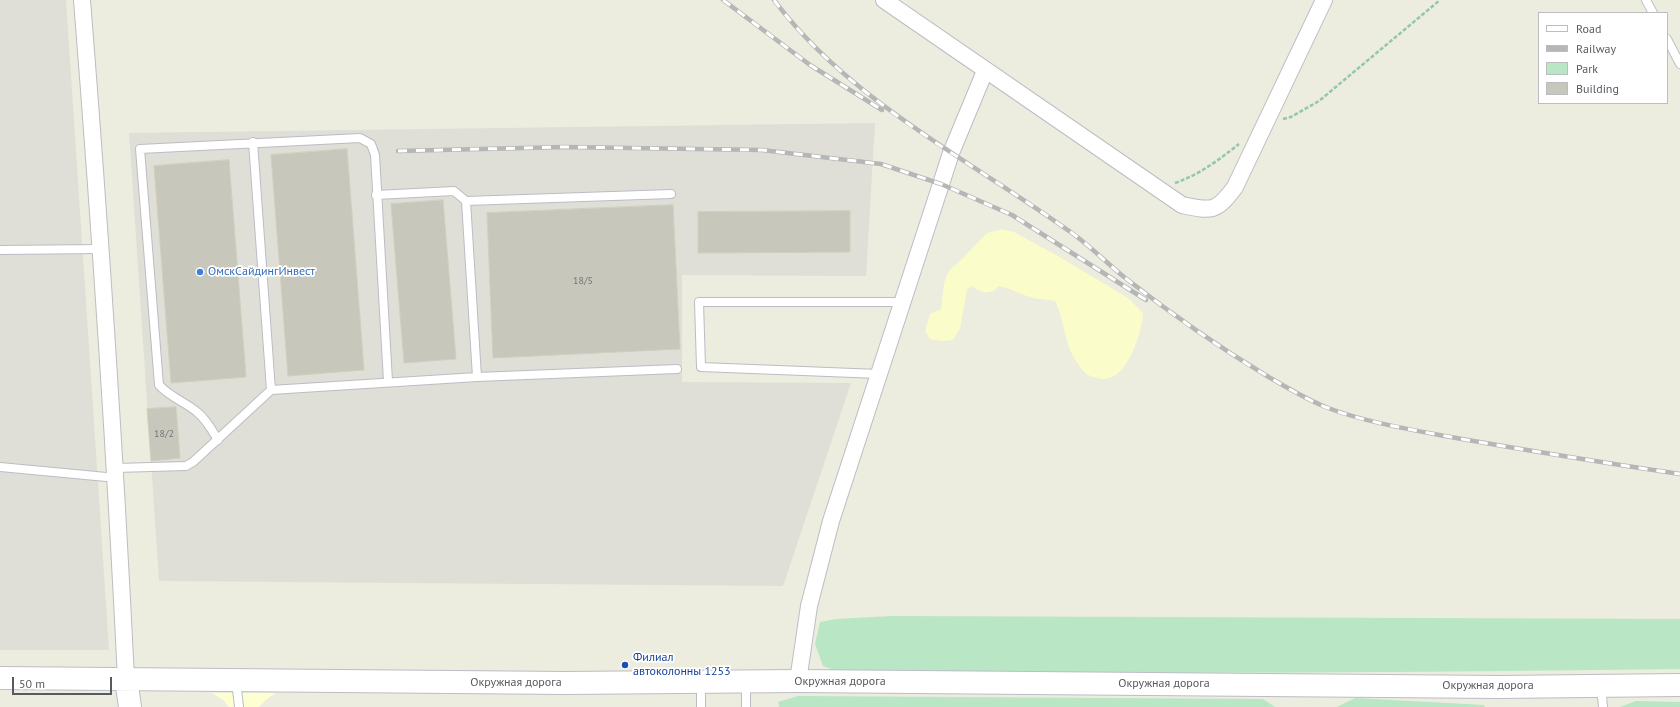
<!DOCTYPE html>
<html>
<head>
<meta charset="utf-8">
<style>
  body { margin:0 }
  #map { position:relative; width:1680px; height:707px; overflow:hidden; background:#ececdf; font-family:"PT Sans",sans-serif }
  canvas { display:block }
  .legend { position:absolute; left:1538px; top:12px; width:130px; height:92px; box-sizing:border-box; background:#fff; border:1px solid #bcbdc0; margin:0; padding:5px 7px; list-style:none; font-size:12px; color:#585a61 }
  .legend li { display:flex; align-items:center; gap:8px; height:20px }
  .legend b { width:20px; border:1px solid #bcbdc0 }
  .scale { position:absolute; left:12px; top:677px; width:100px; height:18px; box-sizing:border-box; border:2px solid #585a61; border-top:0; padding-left:5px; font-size:12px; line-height:14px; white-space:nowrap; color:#585a61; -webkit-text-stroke:3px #fff; paint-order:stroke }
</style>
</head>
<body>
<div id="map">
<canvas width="1680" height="707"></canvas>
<ul class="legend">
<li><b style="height:5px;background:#fff"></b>Road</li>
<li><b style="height:5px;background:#b5b6b6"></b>Railway</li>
<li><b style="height:11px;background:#b9e6c5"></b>Park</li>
<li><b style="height:11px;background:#c7c7bc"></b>Building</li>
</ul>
<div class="scale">50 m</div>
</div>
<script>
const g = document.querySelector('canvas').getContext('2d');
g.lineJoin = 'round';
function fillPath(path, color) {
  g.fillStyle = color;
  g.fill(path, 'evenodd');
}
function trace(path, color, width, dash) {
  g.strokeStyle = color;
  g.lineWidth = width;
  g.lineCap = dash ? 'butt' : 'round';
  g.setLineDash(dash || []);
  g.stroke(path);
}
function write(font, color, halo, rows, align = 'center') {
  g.font = font + ' "PT Sans",sans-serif';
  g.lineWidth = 3.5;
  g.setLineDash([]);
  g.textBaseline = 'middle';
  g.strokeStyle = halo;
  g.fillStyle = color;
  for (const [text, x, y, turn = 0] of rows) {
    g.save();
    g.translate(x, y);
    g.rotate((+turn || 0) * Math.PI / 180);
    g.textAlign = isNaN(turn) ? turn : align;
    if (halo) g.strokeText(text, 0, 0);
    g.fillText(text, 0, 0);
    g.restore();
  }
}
const commercial = new Path2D(`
  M212,693H276L267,699L259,707H229L223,700Z`);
const industrial = new Path2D(`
  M0,0H66L109,650H0Z
  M875,123L866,276L682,275V382L851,383L783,586L159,581L129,133Z`);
const green = new Path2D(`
  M892,616L1680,619V669C1399,673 1117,674 836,671L823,666L815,644L820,622L837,619Z
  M798,696L1263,699L1275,707H779L778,702Z
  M1355,698L1484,705L1485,707H1337Z
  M1636,701L1680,702V707H1620Z`);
const sand = new Path2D(`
  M1002,229L1014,232L1058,256L1128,298L1143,313C1142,333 1126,387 1097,378C1094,377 1089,376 1086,374C1082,370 1078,364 1075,359C1065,345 1064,318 1055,301C1047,299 1038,300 1030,297C1019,294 1010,288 999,286C990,296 982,293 972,286L967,290L960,329L953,340L942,341L930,339L925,331L930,314L941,309C944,293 941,273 957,264L987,233Z`);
const building = new Path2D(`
  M347,149L364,370L288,376L271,155Z
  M229,160L246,377L171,383L154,166Z
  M443,200L456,359L404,363L391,204Z
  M673,205L680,349L493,358L487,213Z
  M850,211V252L698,253V212Z
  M176,407L180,458L151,461L147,409Z`);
const path = new Path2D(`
  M1283,119L1291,117L1319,101L1440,0
  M1175,183C1199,175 1220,159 1239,144`);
const service = new Path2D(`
  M1646,0L1653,13
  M1667,39L1680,64
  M376,195L454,191L466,201
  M0,250L102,249
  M879,374L701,367L699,302H904
  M477,377L466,201L671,194
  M271,390L477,377L677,369
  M218,440C212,430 206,419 197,412C185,402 170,397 159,385L140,149L360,138L371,144L375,155L388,381
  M0,467L117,478
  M116,468L186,466L193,462L271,390L253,142
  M236,680L239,707
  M701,682V707
  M746,682V707
  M1601,686L1603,707`);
const minor = new Path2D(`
  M82,0C100,226 115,452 126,679
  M884,0L1182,205C1211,211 1216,213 1235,187L1324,0
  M798,681L809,606L831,521L941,184L951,153L985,71`);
const secondary = new Path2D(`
  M0,678L565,683L798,681L1499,687L1680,685
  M126,679L130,707`);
const rail = new Path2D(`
  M723,0L810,65L882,110
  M774,0C850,102 974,162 1076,236C1093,249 1108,264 1124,277C1170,313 1217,346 1267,376C1286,387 1307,400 1328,408C1368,423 1414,430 1456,438C1531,451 1605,463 1680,474
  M398,151L565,147L762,150L881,164L941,184L1012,215L1146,300`);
const markers = [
  [200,272,4,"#3f7fe0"],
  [625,665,4,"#1a4fb4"]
];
const numberNames = [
  ["18/5",583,281],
  ["18/2",164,434]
];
const shopNames = [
  ["ОмскСайдингИнвест",208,272]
];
const transitNames = [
  ["Филиал",633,658],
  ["автоколонны 1253",633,672]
];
const streetNames = [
  ["Окружная дорога",840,682],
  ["Окружная дорога",516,683],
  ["Окружная дорога",1164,684],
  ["Окружная дорога",1488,686]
];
fillPath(commercial, '#feffd1');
fillPath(industrial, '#dfdfd7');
fillPath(green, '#b9e6c5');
fillPath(sand, '#fafcca');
fillPath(building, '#c7c7bc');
trace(building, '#d1d0bd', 1);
trace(service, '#bcbdc4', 10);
trace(minor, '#bcbdc4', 18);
trace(secondary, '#bcbdc6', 24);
trace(path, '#92c6ae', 2.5, [4, 2]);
trace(service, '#fff', 8);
trace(minor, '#fff', 16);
trace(secondary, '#fff', 22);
trace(rail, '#b5b6b6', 4.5);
trace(rail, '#fff', 3, [9]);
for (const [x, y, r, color] of markers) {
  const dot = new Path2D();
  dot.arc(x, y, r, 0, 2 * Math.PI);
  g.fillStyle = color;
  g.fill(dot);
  trace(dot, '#fff', 1.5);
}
write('10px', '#747578', null, numberNames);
write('12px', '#366cbe', '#fff', shopNames, 'left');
write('12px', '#164399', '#fff', transitNames, 'left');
write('12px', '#585a61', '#fff', streetNames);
</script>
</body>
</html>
